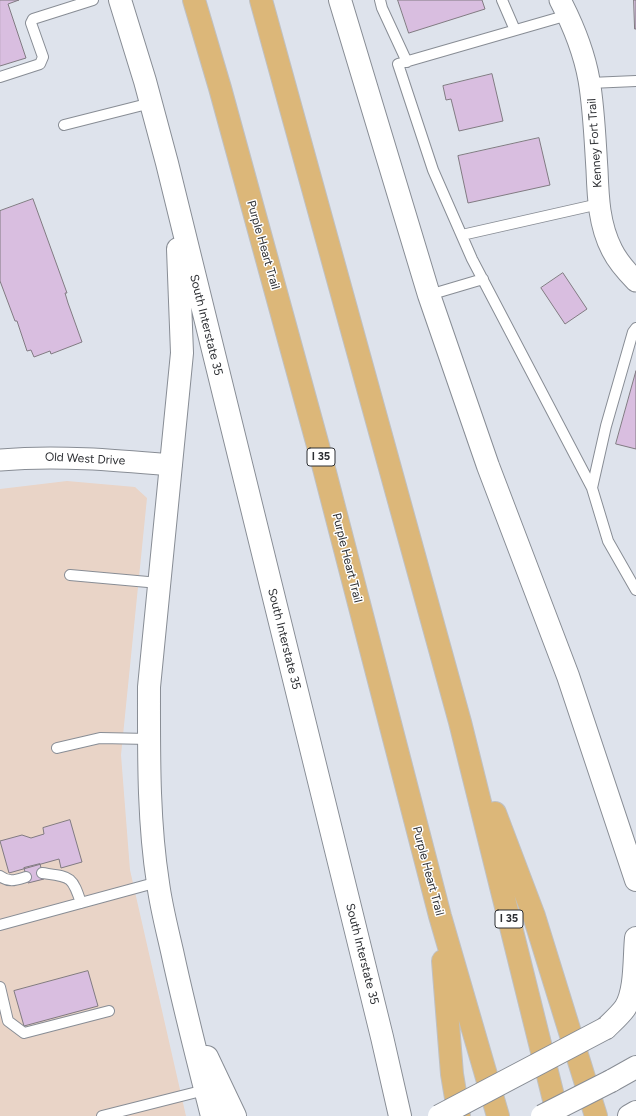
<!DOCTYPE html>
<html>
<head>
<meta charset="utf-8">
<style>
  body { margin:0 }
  canvas { display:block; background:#dee3ec }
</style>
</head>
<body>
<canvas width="636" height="1116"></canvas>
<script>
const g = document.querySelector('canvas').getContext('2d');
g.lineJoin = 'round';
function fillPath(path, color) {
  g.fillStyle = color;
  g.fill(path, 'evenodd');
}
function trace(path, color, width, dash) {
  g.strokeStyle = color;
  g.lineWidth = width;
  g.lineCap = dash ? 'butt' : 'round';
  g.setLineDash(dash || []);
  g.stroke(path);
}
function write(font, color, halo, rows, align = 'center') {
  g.font = font + ' Figtree,sans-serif';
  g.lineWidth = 3;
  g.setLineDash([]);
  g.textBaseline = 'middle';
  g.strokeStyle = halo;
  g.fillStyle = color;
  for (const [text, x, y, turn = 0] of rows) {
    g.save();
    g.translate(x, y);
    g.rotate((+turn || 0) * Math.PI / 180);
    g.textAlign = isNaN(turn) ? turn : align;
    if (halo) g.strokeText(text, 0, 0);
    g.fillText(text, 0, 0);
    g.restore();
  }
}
const commercial = new Path2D(`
  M67,481L135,487L147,498L121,755L130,870L186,1116H0V489Z`);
const building = new Path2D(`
  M0,0H19L8,4L26,58L0,66Z
  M398,0H482L485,9L409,33Z
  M634,0H636V29H635Z
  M492,74L503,121L459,131L451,99L446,100L443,86Z
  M539,138L550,185L468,203L458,156Z
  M33,199L67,293H65L68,303L82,342L51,354L50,351L34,357L31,350L27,351L17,321H15L0,281V211Z
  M563,273L587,309L565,324L541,288Z
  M636,371V449L616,444Z
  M70,820L82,862L61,868L59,859L9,873L0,841L22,835L31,838L44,834L43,828Z
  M40,864L44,879L28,883L24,868Z
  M88,971L98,1006L24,1026L14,991Z`);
const lane = new Path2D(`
  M380,0L382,8L407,62
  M502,0L515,30
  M568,15L398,64L433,170L472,259L592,488L608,541L636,590
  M0,77L40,64L43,57L31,23L33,19L93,0
  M590,83L636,81
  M64,125L151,103
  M462,235L599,204
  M429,295L483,279
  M592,488L606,426L633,332L636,328
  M70,575L159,583
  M57,748L100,738L149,739
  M42,873C70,877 72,875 81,903
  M0,876C9,883 16,880 26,877
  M0,925L158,882
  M0,987L8,1021L24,1033L109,1011
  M102,1116L205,1090`);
const street = new Path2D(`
  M560,0C573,25 584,52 589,80C594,109 595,140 597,170C598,197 599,225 612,250C618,262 627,272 636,281
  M0,460C57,455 114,460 171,465`);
const secondary = new Path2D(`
  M120,0L145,81L167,163L382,1037L400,1116
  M340,0L429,295L488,466L568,676L636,880
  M178,249L182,353L149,687C149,752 148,819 158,883C161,906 167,929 172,951C184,1007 198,1061 212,1116
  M606,1028C612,1022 620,1015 625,1008C636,991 634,958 636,938
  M207,1057L235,1116
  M611,1081L636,1067
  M629,1116L636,1112`);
const highway = new Path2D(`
  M194,0L220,88L320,453L440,916L498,1116
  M261,0L460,722L558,1116
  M495,813L534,916L596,1116
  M443,961L452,1074L459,1116`);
const secondaryBridge = new Path2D(`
  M439,1116L606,1028
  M542,1116L611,1081`);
const shields = [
  [321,457,28],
  [509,919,28]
];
const shieldNames = [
  ["I 35",321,457],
  ["I 35",509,919]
];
const streetNames = [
  ["Kenney Fort Trail",595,143,-94],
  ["Purple Heart Trail",263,245,74],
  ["South Interstate 35",206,325,76],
  ["Old West Drive",85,459,3],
  ["Purple Heart Trail",347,558,76],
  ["South Interstate 35",284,639,76],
  ["Purple Heart Trail",428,871,75],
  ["South Interstate 35",362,954,76]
];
fillPath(commercial, '#e9d4c7');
fillPath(building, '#d9bee0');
trace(building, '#817b82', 1);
trace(lane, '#888d95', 12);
trace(street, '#888d95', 23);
trace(secondary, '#888d95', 24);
trace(highway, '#c0c1c2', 24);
trace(lane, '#fff', 10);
trace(street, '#fff', 21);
trace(secondary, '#fff', 22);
trace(highway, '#dcb779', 22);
trace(secondaryBridge, '#888d95', 24, []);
trace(secondaryBridge, '#fff', 22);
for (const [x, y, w] of shields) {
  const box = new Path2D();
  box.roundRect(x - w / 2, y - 9, w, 18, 3);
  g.fillStyle = '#fff';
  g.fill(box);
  trace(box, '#2d2f33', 1);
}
write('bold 11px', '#2d2f33', null, shieldNames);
write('12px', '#2d2f33', '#fff', streetNames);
</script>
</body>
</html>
